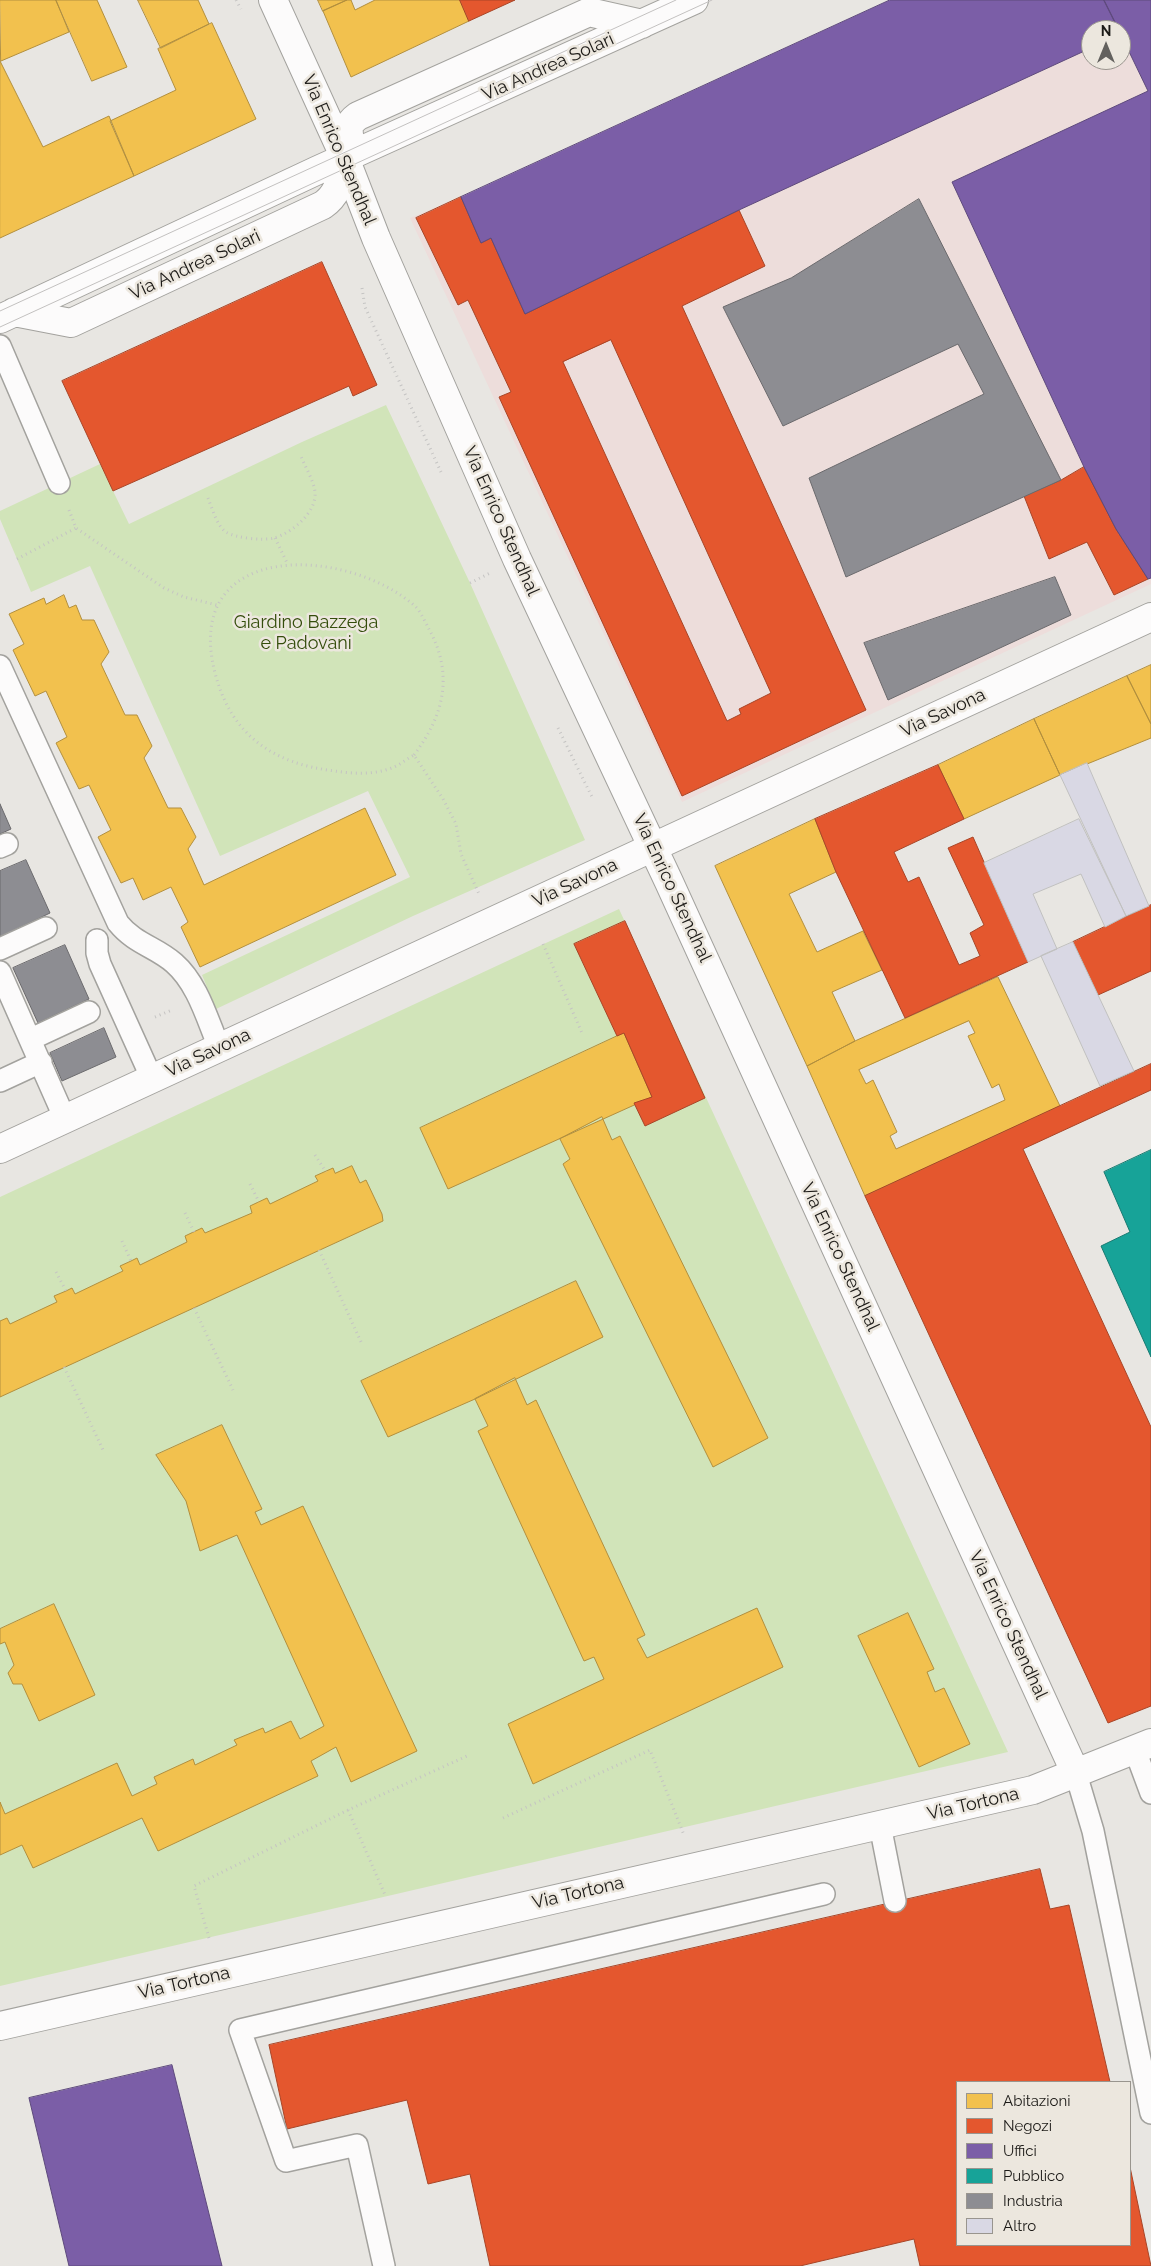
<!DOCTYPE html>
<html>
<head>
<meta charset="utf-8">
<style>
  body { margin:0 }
  #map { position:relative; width:1151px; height:2266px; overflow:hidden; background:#e8e6e2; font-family:Raleway,sans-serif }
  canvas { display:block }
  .legend { position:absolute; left:956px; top:2081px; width:175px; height:165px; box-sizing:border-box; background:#ece7de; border:1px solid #99958e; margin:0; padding:6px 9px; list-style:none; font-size:15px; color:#1c1a17 }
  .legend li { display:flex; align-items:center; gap:10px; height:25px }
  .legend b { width:25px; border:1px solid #99958e }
  .north { position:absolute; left:1081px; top:20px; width:50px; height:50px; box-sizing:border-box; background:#ece7de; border:1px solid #99958e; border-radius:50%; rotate:0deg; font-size:14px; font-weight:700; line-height:20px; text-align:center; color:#1c1a17 }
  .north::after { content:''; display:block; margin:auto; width:18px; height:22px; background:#63615e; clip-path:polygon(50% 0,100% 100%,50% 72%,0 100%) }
</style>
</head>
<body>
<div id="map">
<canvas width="1151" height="2266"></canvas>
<ul class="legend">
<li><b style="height:14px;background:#f2c14e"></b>Abitazioni</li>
<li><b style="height:14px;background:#e4572e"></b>Negozi</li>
<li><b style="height:14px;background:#7b5ea7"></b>Uffici</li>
<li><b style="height:14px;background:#17a398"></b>Pubblico</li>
<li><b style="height:14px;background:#8d8d92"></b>Industria</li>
<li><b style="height:14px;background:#d9d8e4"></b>Altro</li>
</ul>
<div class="north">N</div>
</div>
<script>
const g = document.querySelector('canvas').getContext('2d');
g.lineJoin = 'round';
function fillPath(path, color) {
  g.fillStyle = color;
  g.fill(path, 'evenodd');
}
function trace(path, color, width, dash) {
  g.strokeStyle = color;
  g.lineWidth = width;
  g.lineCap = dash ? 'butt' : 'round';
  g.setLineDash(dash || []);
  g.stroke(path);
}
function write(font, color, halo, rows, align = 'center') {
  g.font = font + ' Raleway,sans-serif';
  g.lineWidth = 5;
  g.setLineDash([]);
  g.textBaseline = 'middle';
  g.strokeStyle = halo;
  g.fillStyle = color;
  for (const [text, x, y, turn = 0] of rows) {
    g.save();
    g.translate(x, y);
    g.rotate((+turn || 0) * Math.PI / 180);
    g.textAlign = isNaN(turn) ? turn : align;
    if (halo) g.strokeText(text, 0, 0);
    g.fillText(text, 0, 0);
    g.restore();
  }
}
const industrial = new Path2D(`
  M890,0H1151V584L682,802L410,218L461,197ZM1091,30H1121V60H1091Z`);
const green = new Path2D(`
  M386,405L470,583L585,840L413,916L216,1009L202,975L410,877L368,791L220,856L90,566L31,592L0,519V511L100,464L129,524L302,442Z
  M619,909L1008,1752L0,1986V1197Z`);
const homes = new Path2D(`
  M0,0H56L69,32L1,61Z
  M56,0H97L127,67L92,81Z
  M138,0H198L209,24L161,48Z
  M318,0H347L323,11Z
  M347,0H351L355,10L375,0H460L469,21L351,77L323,11Z
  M212,23L256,119L134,176L110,121L176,90L158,49Z
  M0,61L43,147L109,116L134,176L0,238Z
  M64,595L69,608L76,605L82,620H94L109,652L101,664L125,715H137L152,746L144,758L168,808H181L196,837L188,849L204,885L365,808L396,875L200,967L181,927L188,922L171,887L143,900L133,878L121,883L98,837L111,830L89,785L79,789L56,743L67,737L46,691L35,696L13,650L24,644L9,614L44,598L46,604Z
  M1151,665V724L1127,676Z
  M1127,676L1151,724V738L1060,775L1034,719Z
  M1034,719L1060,775L964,819L938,765Z
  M815,819L836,872L789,894L817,952L863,931L882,970L832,992L855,1041L807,1066L715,866Z
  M998,977L1060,1106L865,1196L807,1066L855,1041ZM969,1021L975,1033L968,1036L992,1088L999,1084L1005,1100L896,1149L890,1136L897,1132L873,1080L866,1084L859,1070Z
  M624,1033L652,1097L448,1189L420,1128Z
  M602,1117L612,1140L620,1136L768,1438L713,1467L563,1164L570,1159L560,1139Z
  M352,1166L360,1183L366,1180L382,1214L383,1221L0,1397V1321L7,1318L10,1324L57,1302L54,1296L66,1291L72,1288L75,1294L123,1271L120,1266L131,1261L137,1258L140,1265L187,1242L185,1236L202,1228L205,1233L252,1213L250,1206L267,1198L270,1204L318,1181L315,1176L333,1168L335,1173Z
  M576,1281L603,1337L475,1399L388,1437L361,1381Z
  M515,1378L527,1405L536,1400L645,1635L637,1639L647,1658L757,1608L783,1667L533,1784L508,1724L604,1679L594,1657L584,1661L478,1431L488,1426L475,1399Z
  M222,1425L262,1509L255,1512L261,1525L303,1506L417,1751L351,1782L336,1747L311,1761L318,1776L158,1851L142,1818L33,1868L22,1845L0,1855V1802L5,1814L117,1763L132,1796L157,1784L154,1777L193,1759L195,1765L237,1745L234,1740L263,1728L265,1733L291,1721L300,1739L324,1726L237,1535L200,1551L186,1501L156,1455Z
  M54,1604L95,1695L39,1721L22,1684H13L8,1673L14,1665L5,1642L0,1644V1629Z
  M908,1613L934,1669L927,1672L935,1692L944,1688L970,1744L919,1767L858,1636Z`);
const shops = new Path2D(`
  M460,0H515L469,21Z
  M461,197L481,243L491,238L525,314L739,210L765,266L682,306L866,710L682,796L499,397L511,392L468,300L458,305L416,218ZM611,340L771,693L739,709L741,714L727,721L563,362Z
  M322,262L377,385L353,396L349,386L113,491L62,381Z
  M1084,467L1116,529L1148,579L1114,595L1087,542L1049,559L1024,496L1061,480Z
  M938,765L964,819L894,852L908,882L919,877L959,965L980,956L970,933L984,925L948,848L973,837L1028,962L905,1018L836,872L815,819Z
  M1151,905V971L1098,995L1073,942Z
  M625,921L705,1098L645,1126L634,1103L652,1097L624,1033L617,1036L574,944Z
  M1151,1064V1090L1023,1149L1151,1427V1706L1108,1723L865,1196Z
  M1040,1869L1050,1909L1069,1905L1110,2082H957V2245H1130V2167L1151,2266H920L914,2239L800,2266H490L470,2174L428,2184L407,2100L287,2129L269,2045Z`);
const offices = new Path2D(`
  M890,0H1104L1119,30H1091V48L739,210L525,314L491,238L481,243L461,197Z
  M1104,0H1151V578L1148,579L1116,529L1084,467L952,182L1148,91L1121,35V30H1119Z
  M172,2065L222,2266H69L29,2098Z`);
const public = new Path2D(`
  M1151,1150V1357L1101,1246L1130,1232L1104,1172Z`);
const industry = new Path2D(`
  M919,199L1061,480L846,577L809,478L984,394L958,344L783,426L723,307L791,278Z
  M1055,577L1071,615L888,700L864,643Z
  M0,804L11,829L0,834Z
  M26,860L50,913L0,937V871Z
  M65,945L89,999L38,1023L13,968Z
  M104,1028L116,1057L62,1081L50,1053Z`);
const building = new Path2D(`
  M1087,763L1149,906L1126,916L1060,775Z
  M1079,819L1126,916L1105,927L1081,874L1033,894L1057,949L1028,962L984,863Z
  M1073,942L1134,1071L1100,1086L1041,956Z`);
const path = new Path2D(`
  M236,0L241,9
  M362,288L365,307L441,472
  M208,498C212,508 217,526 226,532C235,538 264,541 274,538C292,533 317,512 315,492C314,481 305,467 301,456
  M69,510L76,528L164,588L184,597L217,605
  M275,538L288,565
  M17,559L76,528
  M470,583L490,573
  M558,728L592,797
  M414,755C444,715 454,675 429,629C425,622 421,612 415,606C345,545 181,540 215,673C231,735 273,764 335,771C354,774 376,775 394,767C401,764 407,759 414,755L443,799L456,824L461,854L479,894
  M543,944L582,1033
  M155,1017L172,1010
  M315,1155L326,1172
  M250,1184L259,1202
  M185,1213L194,1232
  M122,1241L131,1261
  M319,1250L362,1344
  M56,1272L66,1291
  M194,1308L233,1390
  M64,1367L104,1452
  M348,1810L386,1897
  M503,1818L650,1750L684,1835
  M209,1938L194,1886L348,1810L467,1756`);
const service = new Path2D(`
  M0,346L59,483
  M0,666L118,923C135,944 156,947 174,963C198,984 207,1019 219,1047
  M0,847L7,844
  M97,940V953L100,964L152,1079
  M0,949L46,928
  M0,972L65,1119
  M31,1039L89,1012
  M0,1081L41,1062
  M1135,1750L1151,1793
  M1076,1774L1093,1831L1151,2113
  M880,1825L895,1901
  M384,2266L357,2145L286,2161L240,2030L824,1894`);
const minor = new Path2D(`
  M273,0L345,158L376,238L517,559L669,882L1076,1774
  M0,1149L1151,617
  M0,2026L1033,1790L1151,1743`);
const tertiary = new Path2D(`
  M14,312L71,323L323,205C339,194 340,179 345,161C346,156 350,153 350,147C350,132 344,126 358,116L589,12L642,24
  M0,319L318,170L694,0`);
const tram = new Path2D(`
  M0,311L676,0
  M0,327L712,0`);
const streetNames = [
  ["Via Andrea Solari",548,67,-24],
  ["Via Enrico Stendhal",339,150,67],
  ["Via Andrea Solari",195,265,-25],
  ["Via Enrico Stendhal",501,521,66],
  ["Via Savona",943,713,-25],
  ["Via Savona",575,883,-25],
  ["Via Enrico Stendhal",672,888,65],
  ["Via Savona",208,1053,-25],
  ["Via Enrico Stendhal",840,1257,65],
  ["Via Enrico Stendhal",1008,1625,65],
  ["Via Tortona",973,1804,-13],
  ["Via Tortona",578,1893,-13],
  ["Via Tortona",184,1983,-13]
];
const parkNames = [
  ["Giardino Bazzega",306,623],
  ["e Padovani",306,644]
];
fillPath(industrial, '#eddddb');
fillPath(green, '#d1e4b9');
fillPath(homes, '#f2c14e');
trace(homes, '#b28f3e', 1);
fillPath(shops, '#e4572e');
trace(shops, '#a84527', 1);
fillPath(offices, '#7b5ea7');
trace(offices, '#5e4a7c', 1);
fillPath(public, '#17a398');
trace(public, '#187a71', 1);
fillPath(industry, '#8d8d92');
trace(industry, '#6b6a6d', 1);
fillPath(building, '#d9d8e4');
trace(building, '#c0c0bf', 1);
trace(service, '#a3a29e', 24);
trace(minor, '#a3a29e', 30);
trace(tertiary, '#a3a29e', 30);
trace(path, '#c5c4c3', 3, [1, 4]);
trace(service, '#fcfbfb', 21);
trace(minor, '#fcfbfb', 28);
trace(tertiary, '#fcfbfb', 28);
trace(tram, '#c3c1c0', 1);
write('18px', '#1c1a17', '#ece7de', streetNames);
write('18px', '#344d0b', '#ece7de', parkNames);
</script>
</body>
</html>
